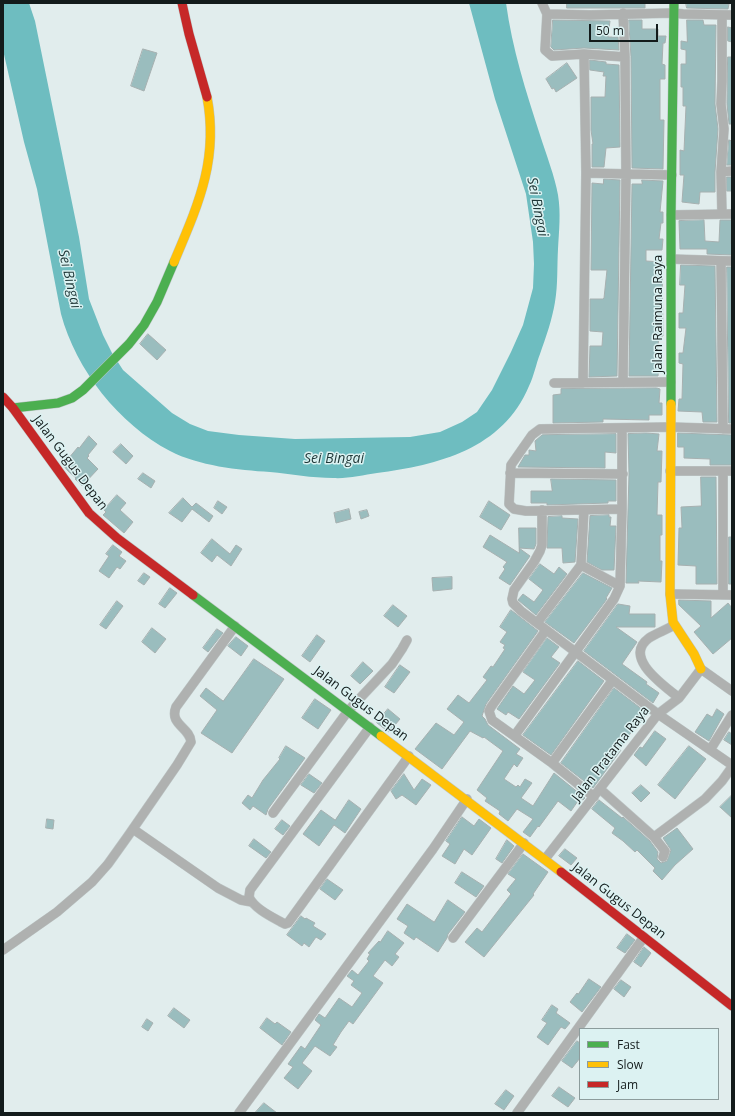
<!DOCTYPE html>
<html>
<head>
<meta charset="utf-8">
<style>
  body { margin:0 }
  #map { position:relative; width:735px; height:1116px; overflow:hidden; background:#e1eded; font-family:"Open Sans",sans-serif }
  canvas { display:block }
  .frame { position:absolute; inset:0; border:4px solid #131b1b; pointer-events:none }
  .legend { position:absolute; left:579px; top:1028px; width:140px; height:72px; box-sizing:border-box; background:#dcf2f2; border:1px solid #8c9c9c; margin:0; padding:5px 7px; list-style:none; font-size:12px; color:#131b1b }
  .legend li { display:flex; align-items:center; gap:8px; height:20px }
  .legend b { width:20px; border:1px solid #8c9c9c }
  .scale { position:absolute; left:589px; top:24px; width:69px; height:18px; box-sizing:border-box; border:2px solid #131b1b; border-top:0; padding-left:5px; font-size:12px; line-height:14px; white-space:nowrap; color:#131b1b; -webkit-text-stroke:3px #dcf2f2; paint-order:stroke }
</style>
</head>
<body>
<div id="map">
<canvas width="735" height="1116"></canvas>
<div class="frame"></div>
<ul class="legend">
<li><b style="height:5px;background:#4caf50"></b>Fast</li>
<li><b style="height:5px;background:#ffc107"></b>Slow</li>
<li><b style="height:5px;background:#c62828"></b>Jam</li>
</ul>
<div class="scale">50 m</div>
</div>
<script>
const g = document.querySelector('canvas').getContext('2d');
g.lineJoin = 'round';
function fillPath(path, color) {
  g.fillStyle = color;
  g.fill(path, 'evenodd');
}
function trace(path, color, width, dash) {
  g.strokeStyle = color;
  g.lineWidth = width;
  g.lineCap = dash ? 'butt' : 'round';
  g.setLineDash(dash || []);
  g.stroke(path);
}
function write(font, color, halo, rows, align = 'center') {
  g.font = font + ' "Open Sans",sans-serif';
  g.lineWidth = 3;
  g.setLineDash([]);
  g.textBaseline = 'middle';
  g.strokeStyle = halo;
  g.fillStyle = color;
  for (const [text, x, y, turn = 0] of rows) {
    g.save();
    g.translate(x, y);
    g.rotate((+turn || 0) * Math.PI / 180);
    g.textAlign = isNaN(turn) ? turn : align;
    if (halo) g.strokeText(text, 0, 0);
    g.fillText(text, 0, 0);
    g.restore();
  }
}
const water = new Path2D(`
  M3,3H29L35,21L79,237L89,299L103,335L112,353L123,370L172,413L190,424L208,431L239,435L295,439L410,437L440,432L462,422L477,412L492,390L511,352L523,325L533,288L534,264L533,242L526,194L495,99L469,3H506C512,48 526,92 540,135C546,154 555,177 558,195C561,213 559,231 558,249C557,266 558,285 555,302C552,320 546,337 540,354C536,364 534,376 529,386C503,449 438,465 377,473C363,475 347,479 333,478C312,478 291,474 270,472C238,470 199,466 170,451C119,424 76,370 61,314L37,189L24,142L3,50Z`);
const building = new Path2D(`
  M567,3H645V8H567Z
  M686,3L729,4L728,9L687,8Z
  M553,20L610,21L608,37H618L619,50L584,48L554,50L551,47Z
  M629,20H642V29H658V36H666L665,43H663L662,64L665,65V79H660V120H664L663,169L632,168L631,57Z
  M687,20H703L704,25H716L715,104L718,129L715,172V192H700L699,204L682,202L684,175H680V150L684,151L686,106H683V87H681V64H686V50L681,49V41L687,42Z
  M728,27L732,28V42L728,41Z
  M143,49L157,53L144,91L131,86Z
  M728,57H732V124H729L727,104Z
  M590,60L606,62V64L619,65L620,147L606,148L604,167H592V144H593L591,130V97H605L606,76H603L604,72L590,70Z
  M567,63L577,78L556,92L554,88L552,89L546,79Z
  M729,140L732,141V165H727Z
  M727,177H732V191H727Z
  M604,179L620,180L617,376L589,377L590,346H602L603,332L590,331V299H603L604,298L607,270H591L592,183L603,184Z
  M642,180L663,181L660,212H663V223H661L659,239H663L662,250H646V261L662,262L663,336H659L656,366H659L658,376H629L632,184H642Z
  M704,220L705,241L719,242L720,220H732L731,244H732V255L707,254V249H680L679,221Z
  M681,265L715,266L717,422H703L702,412L678,411L679,399H682L683,364L679,363V353H683L686,328H679V313H683L685,285H680Z
  M727,267H732V423H729Z
  M148,334L166,350L157,360L140,344Z
  M657,388L660,389L659,403H662V415H649V420L603,419V422L553,423V395L561,394V389Z
  M646,433L659,434L657,451H662L661,482H658L657,515H662V535H660V561H662L661,582L638,581L639,583H626L629,474L628,434Z
  M678,433L732,435V465H710V459L684,458V447H678Z
  M616,434V453L605,452V468L518,467L525,455H529V450L536,451L535,441L542,435Z
  M89,436L97,444L88,455L89,456L87,458L98,469L82,486L75,479L76,478L68,471L63,465L78,447L79,448Z
  M121,444L133,456L126,464L113,452Z
  M143,473L155,481L151,488L138,479Z
  M701,477H716L717,584H696V566L678,565L679,528H682L681,507L701,506Z
  M551,479L616,480V501H608V503L547,505V503H531V491H552Z
  M117,495L126,503L120,510L133,522L124,533L103,515L106,512L104,510Z
  M183,498L192,507L196,503L213,516L209,522L192,509L182,522L169,513Z
  M218,501L227,507L222,514L214,508Z
  M489,501L510,515L501,530L480,517Z
  M349,509L351,519L336,523L334,513Z
  M367,510L369,516L361,519L359,512Z
  M609,515V517H611L610,526H616L614,570H602L587,562L590,516Z
  M562,516V518L578,519L575,562L563,563L562,548H547L548,517Z
  M519,528H536V544L534,549L519,548L530,556L510,585L499,578L505,569L503,567L507,562L483,547L490,535L519,553Z
  M729,537H732V584H729Z
  M212,539L230,554L236,545L242,549L231,566L217,555L212,562L201,553Z
  M113,545L122,552L119,556L126,561L120,569L117,567L109,578L99,571L109,556L106,554Z
  M540,564L554,574L559,567L567,574L536,615L518,600L523,594L534,602L543,590L529,579Z
  M144,573L150,577L144,585L138,581Z
  M583,573L612,588L606,598L607,599L574,643L545,622Z
  M452,577V589L433,591L432,578Z
  M170,588L177,593L165,608L159,604Z
  M679,600L711,601V618L728,603L732,608V638L713,654L694,632L701,626L679,605Z
  M117,601L123,606L106,629L100,625Z
  M618,604L630,606L629,614H655V627H616L637,642L622,664L647,682L646,684L659,693L653,703L584,651Z
  M393,605L407,616L398,627L384,616Z
  M511,610L538,631L486,704L482,716L485,719L488,725L520,749L516,754L523,758L517,767L514,764L504,779L516,787L518,785L520,787L525,779L532,783L521,798L533,806L554,773L585,798L583,800L580,798L571,811L558,801L539,827L538,826L530,837L523,832L533,819L517,809L508,821L499,814L500,811L485,801L487,798L477,790L503,751L484,737L483,738L470,731L442,769L415,749L436,723L454,735L464,722L447,709L458,695L469,703L487,680L483,677L491,666L493,667L505,649L503,648L505,645L500,642L507,632L500,627Z
  M152,628L166,639L155,653L142,642Z
  M217,629L223,633L208,652L203,648Z
  M317,635L325,641L310,662L302,656Z
  M236,637L248,646L241,656L228,646Z
  M547,638L559,647L551,657L560,663L519,719L508,712L506,715L497,709L513,686L524,694L535,680L523,672Z
  M254,659L284,679L232,753L201,733L217,710L200,696L206,688L223,701Z
  M578,661L604,681L551,755L523,735Z
  M363,662L373,671L360,684L351,676Z
  M400,665L410,672L394,693L385,687Z
  M614,688L647,713L639,724L638,723L619,749L621,750L593,788L561,763Z
  M315,699L331,710L318,729L302,718Z
  M388,709L400,719L389,732L377,723Z
  M717,709L724,714L709,741L695,732L707,714L712,717Z
  M655,731L666,739L646,766L634,755L640,747L642,748Z
  M729,732L732,734V745L724,740Z
  M286,746L305,758L268,809L266,815L253,806L250,810L242,803L248,795L252,798L263,780L280,759L279,758Z
  M689,746L706,759L675,799L658,785Z
  M309,774L322,783L314,793L301,785Z
  M404,774L414,790L422,779L431,785L416,805L402,795L396,799L391,791Z
  M641,785L650,793L641,802L632,793Z
  M732,795V818L720,807Z
  M349,800L361,809L345,833L334,825L319,846L303,834L321,810L335,820Z
  M599,800L622,818L623,817L650,841L658,852L657,859L661,863L667,861L671,850L663,838L677,828L693,849L675,865L662,880L653,871L655,868L637,850L635,852L623,841L612,833L615,828L592,809Z
  M462,817L474,826L479,819L491,828L472,855L464,849L455,864L442,856L450,844L446,841Z
  M47,819L54,820L53,829L46,828Z
  M282,820L290,826L283,835L275,829Z
  M254,839L271,852L266,858L249,846Z
  M507,840L514,846L502,863L496,859Z
  M565,849L577,858L571,865L559,856Z
  M523,854L548,872L533,894L534,895L484,957L465,942L477,928L482,932L511,894L507,890L516,879L508,874Z
  M462,872L484,886L476,897L455,883Z
  M327,879L343,890L335,900L320,889Z
  M448,900L465,912L448,934L447,938L438,952L416,937L414,940L404,933L408,926L397,919L407,904L434,922Z
  M301,916L305,919L306,918L315,923L313,926L326,934L321,940L316,937L309,947L304,943L302,946L287,935Z
  M388,931L404,943L395,954L399,957L392,966L385,960L373,976L383,983L353,1024L349,1021L341,1032L333,1045L337,1047L330,1056L315,1046L302,1063L312,1071L298,1089L284,1078L293,1067L288,1064L301,1046L305,1049L321,1025L315,1020L319,1014L325,1018L339,998L352,1007L362,993L351,985L354,981L347,976L352,970L358,975L369,961L367,959L370,954L368,953L379,941L380,942Z
  M627,934L635,940L625,953L617,948Z
  M644,947L651,953L641,967L634,962Z
  M589,979L601,987L582,1012L570,1002L577,993L578,994Z
  M621,980L631,987L624,997L614,989Z
  M552,1005L558,1009L556,1013L570,1023L565,1029L561,1027L558,1031L548,1045L537,1037L547,1023L542,1020Z
  M174,1008L190,1020L184,1028L168,1016Z
  M267,1018L275,1024L277,1022L291,1032L282,1045L260,1028Z
  M147,1019L153,1023L148,1031L142,1027Z
  M577,1041L580,1043V1058L572,1068L562,1061Z
  M559,1087L575,1098L568,1107L552,1096Z
  M506,1090L514,1096L504,1110L495,1104Z
  M264,1103L277,1113H255Z`);
const street = new Path2D(`
  M542,3L547,14L545,50L552,56L584,54L625,57
  M623,13L625,57L626,174L623,382
  M547,14L590,15L673,13L683,14L732,15
  M722,15V81L721,104L724,129L721,172L722,214
  M721,172L732,171
  M586,173L672,175
  M671,215L732,214
  M671,259L732,261
  M721,261L723,429
  M554,383L671,382
  M583,383L586,173L584,54
  M670,471H732
  M510,473L623,474
  M622,509L526,511L514,509L509,504L511,465L532,435L540,429L671,427L732,429
  M542,510V545L540,551L534,562L514,590L512,599L513,603L521,611L537,623L581,565L620,586
  M581,565L584,510
  M670,594L732,595
  M723,595V471
  M537,623L658,714L732,765
  M674,625C666,630 657,633 649,638C622,658 665,686 679,698
  M546,630L491,707L489,711L492,720L552,763L594,797
  M370,727L250,890L249,897C254,908 270,916 281,922L285,924L288,923L409,756
  M515,735L614,599L620,586L622,509V428
  M710,750L732,715
  M552,763L612,681
  M600,789L654,837L665,851L663,857
  M273,813L348,711L392,664L402,649L407,640
  M133,829L218,888L241,900L252,902
  M654,837L705,799L722,781L732,767
  M545,859L658,714L679,698L701,669L732,691
  M453,938L524,843
  M3,950L57,912L92,882L108,864L128,836L177,765L191,742C190,727 169,725 176,707L235,626
  M239,1113L433,849L467,799
  M517,1113L644,937`);
const fast = new Path2D(`
  M671,404V215L674,3
  M13,408L58,403L72,398L83,390L129,344L144,325L157,302L174,262
  M193,595L381,736`);
const slow = new Path2D(`
  M174,262C198,205 219,160 207,97
  M671,404L670,594L673,622L694,654L701,669
  M381,736L561,872`);
const jam = new Path2D(`
  M182,3L189,34L207,97
  M3,397L13,408L89,513L117,538L193,595
  M561,872L732,1006`);
const streetNames = [
  ["Jalan Raimuna Raya",658,314,-90],
  ["Jalan Gugus Depan",70,463,53],
  ["Jalan Gugus Depan",361,704,37],
  ["Jalan Pratama Raya",611,754,-52],
  ["Jalan Gugus Depan",619,901,38]
];
const waterNames = [
  ["Sei Bingai",537,207,79],
  ["Sei Bingai",69,279,77],
  ["Sei Bingai",334,459]
];
fillPath(water, '#6ebdc0');
fillPath(building, '#9abdbe');
trace(building, '#a6b0b0', 1);
trace(street, '#bdc6c6', 10);
trace(fast, '#bdc6c6', 10);
trace(slow, '#bdc6c6', 10);
trace(jam, '#bdc6c6', 10);
trace(street, '#afb1b0', 9);
trace(fast, '#4caf50', 9);
trace(slow, '#ffc107', 9);
trace(jam, '#c62828', 9);
write('13px', '#131b1b', '#dcf2f2', streetNames);
write('italic 14px', '#1f3838', '#dcf2f2', waterNames);
</script>
</body>
</html>
